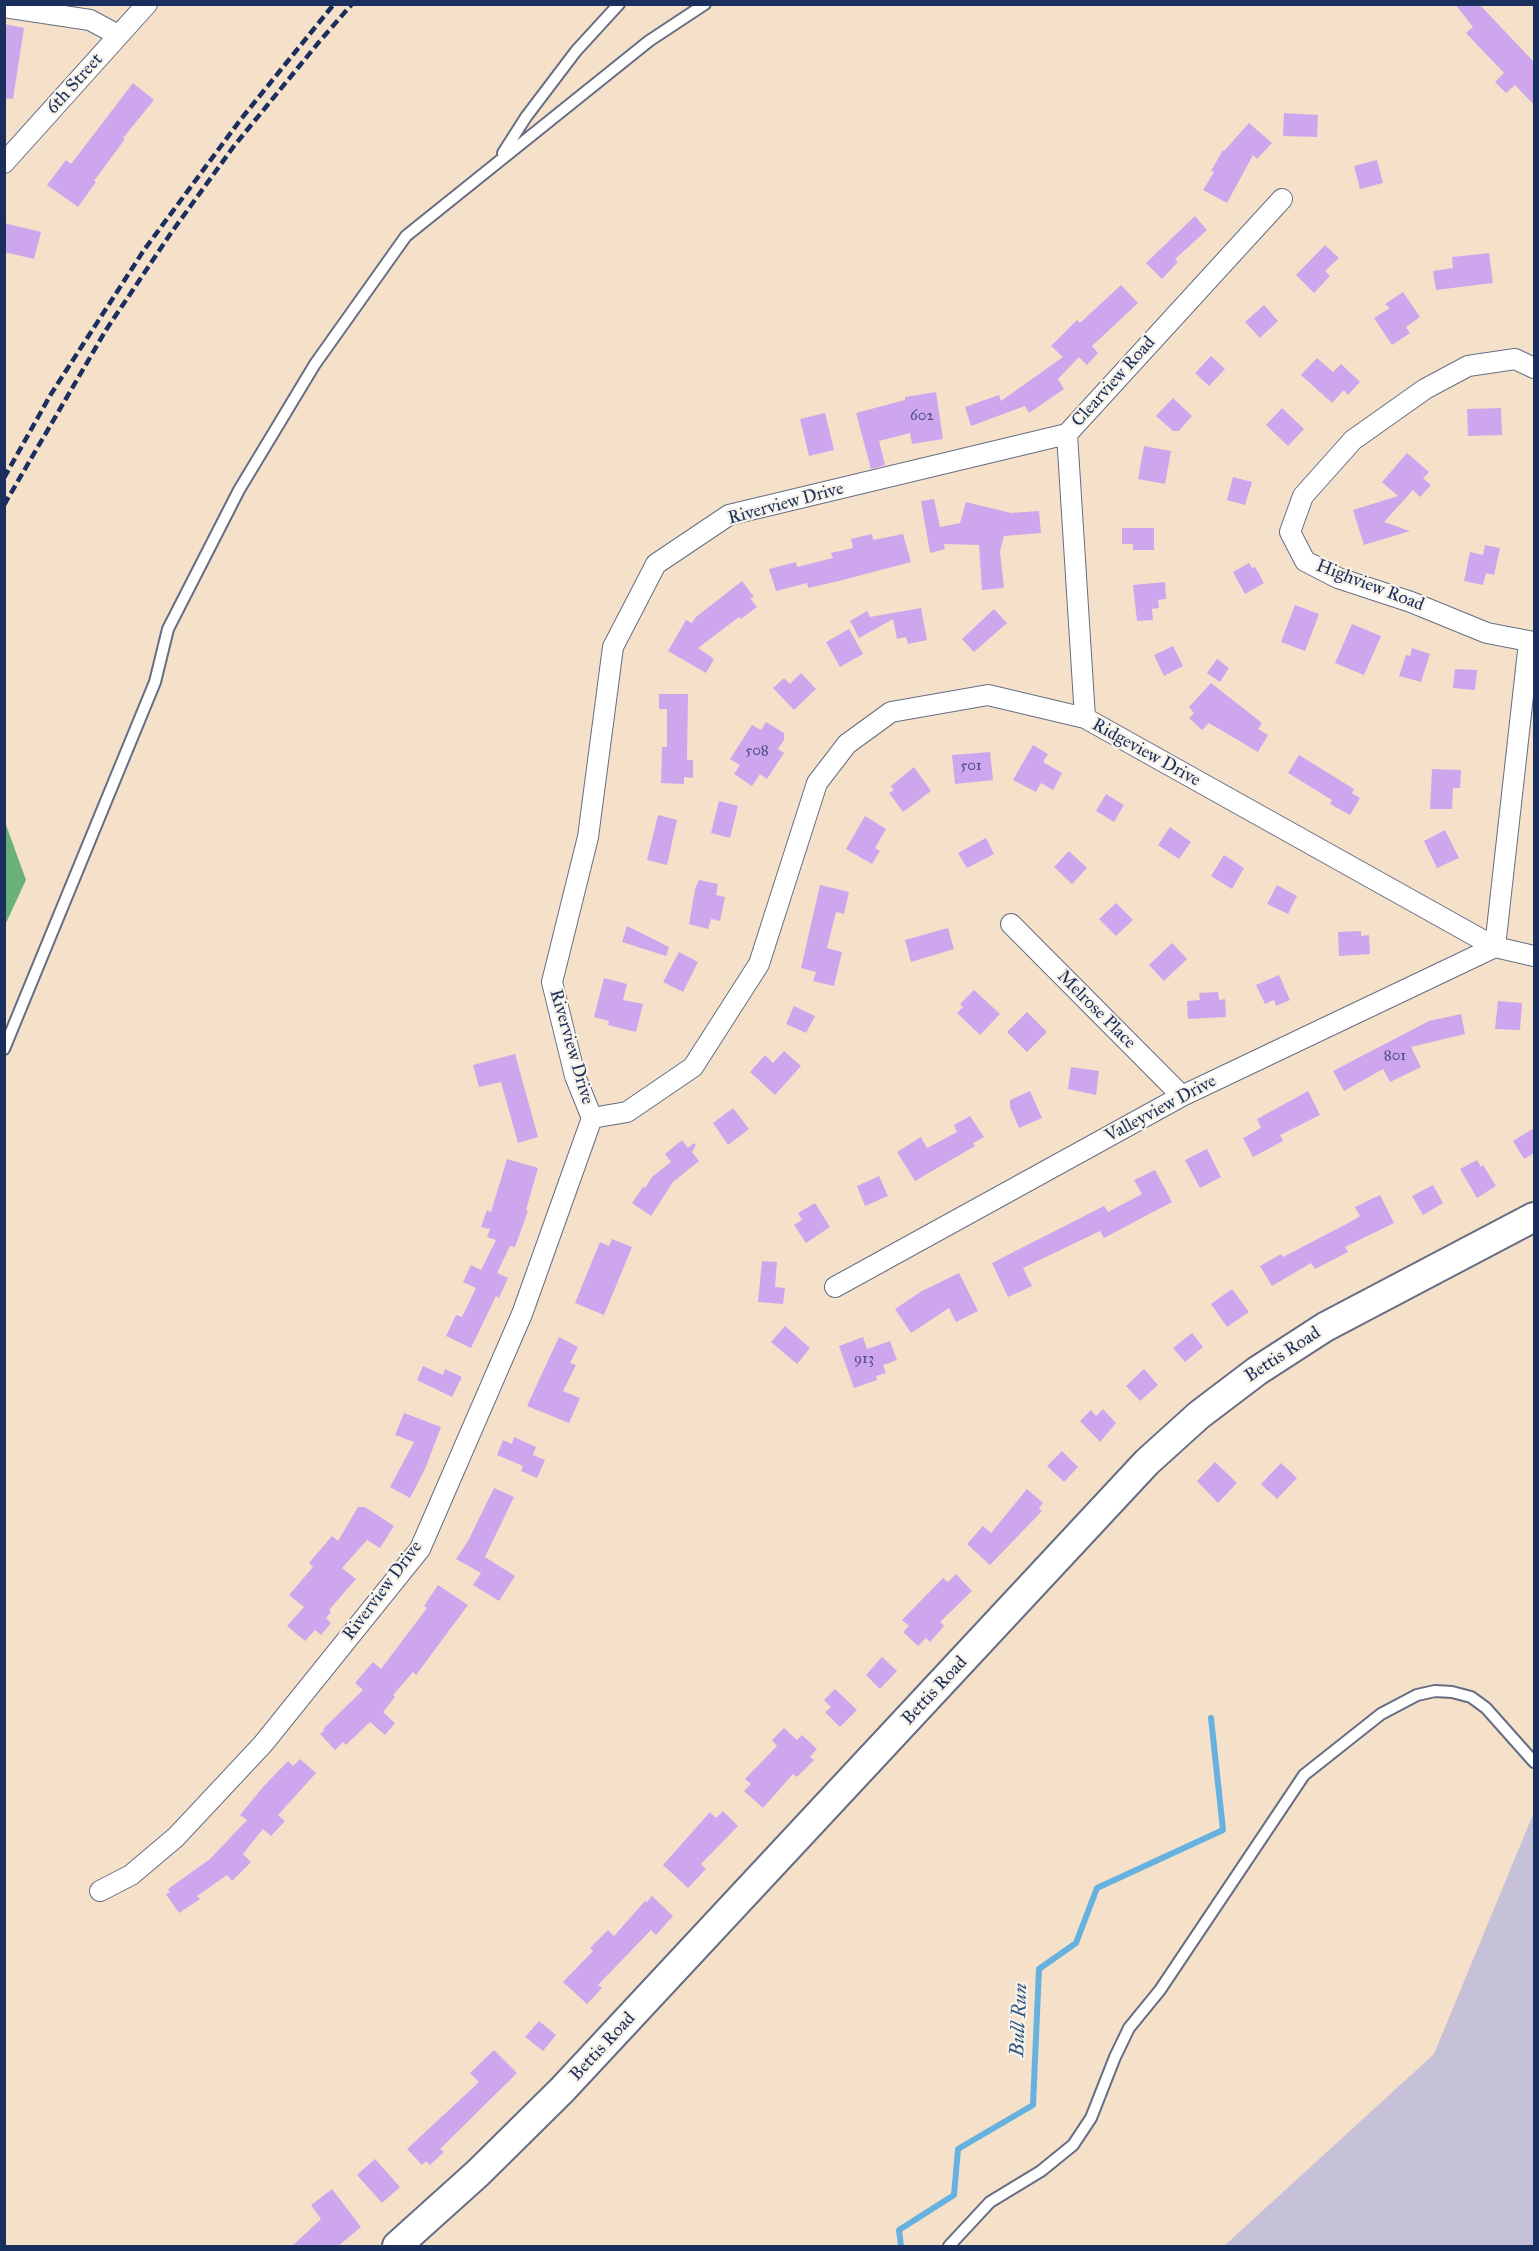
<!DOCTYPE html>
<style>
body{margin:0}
#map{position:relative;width:1539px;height:2251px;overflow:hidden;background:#f5e1c9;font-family:"IM FELL Great Primer",serif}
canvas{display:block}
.frame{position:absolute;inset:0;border:6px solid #1b2f5e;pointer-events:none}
</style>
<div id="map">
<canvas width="1539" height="2251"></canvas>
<div class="frame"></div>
</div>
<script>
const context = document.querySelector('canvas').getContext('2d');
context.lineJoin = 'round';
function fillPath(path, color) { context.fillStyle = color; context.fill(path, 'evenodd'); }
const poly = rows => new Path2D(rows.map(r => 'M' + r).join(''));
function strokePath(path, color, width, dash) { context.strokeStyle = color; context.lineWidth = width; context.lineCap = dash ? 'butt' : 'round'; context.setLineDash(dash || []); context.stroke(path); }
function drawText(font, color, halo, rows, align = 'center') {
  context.font = font + ' "IM FELL Great Primer",serif'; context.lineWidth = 4.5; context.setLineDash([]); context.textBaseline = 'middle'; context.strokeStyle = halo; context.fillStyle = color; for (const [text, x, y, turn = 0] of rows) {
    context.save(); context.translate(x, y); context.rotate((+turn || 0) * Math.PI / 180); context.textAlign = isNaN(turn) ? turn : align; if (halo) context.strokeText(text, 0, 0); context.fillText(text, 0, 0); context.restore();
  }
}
fillPath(poly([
 [1534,1812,1534,2246,1224,2246,1434,2054]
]), '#c7c0d9');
fillPath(poly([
 [5,822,26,880,5,925]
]), '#6ab178');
strokePath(poly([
 [901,2246,899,2230,954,2195,958,2149,1033,2105,1039,1969,1076,1943,1097,1888,1223,1830,1211,1718]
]), '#66b1de', 6);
fillPath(poly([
 [1455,4,1479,4,1534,62,1534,105,1515,85,1506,93,1495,82,1504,73,1466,33,1473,27],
 [4,24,24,28,13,99,4,98],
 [133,83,154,100,123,138,125,139,94,181,96,182,78,207,47,185,66,160,71,164],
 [1284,113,1318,115,1317,137,1283,136],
 [1249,123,1272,143,1257,159,1253,155,1227,203,1203,190,1214,172,1211,171,1223,150,1224,151],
 [1377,160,1383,183,1360,189,1354,166],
 [1195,216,1207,230,1175,259,1178,262,1162,279,1146,263],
 [4,223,41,232,34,259,4,252],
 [1325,245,1339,258,1325,271,1330,276,1314,293,1296,275],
 [1489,253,1493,283,1436,290,1433,271,1453,268,1452,257],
 [1121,285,1138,303,1092,346,1098,353,1087,365,1079,357,1058,379,1064,389,1029,413,1025,406,971,426,965,407,999,395,1001,401,1063,357,1051,346,1077,320,1080,323],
 [1403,292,1420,317,1406,327,1410,333,1392,345,1374,318,1390,308,1385,304],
 [1264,305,1278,321,1260,338,1245,322],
 [1211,356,1225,369,1209,386,1195,373],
 [1317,358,1333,372,1341,364,1360,382,1348,395,1344,390,1332,403,1301,375],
 [936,392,943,439,912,444,910,433,879,441,885,465,871,469,856,413,905,400,905,397],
 [1173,398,1192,416,1179,431,1173,431,1156,416],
 [1282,408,1304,429,1288,446,1266,425],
 [1501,408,1502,435,1468,436,1467,409],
 [825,413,834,450,809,456,800,419],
 [1144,446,1171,451,1165,484,1138,479],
 [1407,453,1429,472,1423,478,1431,485,1420,497,1413,490,1384,522,1410,531,1364,545,1353,510,1398,496,1382,482],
 [1233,477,1252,482,1245,505,1227,500],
 [934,499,940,527,960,523,966,502,1011,513,1039,511,1041,533,1004,536,1000,551,1004,588,982,590,979,545,944,544,945,549,930,553,921,501],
 [1122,528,1154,528,1154,550,1133,550,1133,544,1122,544],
 [872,534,873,540,903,534,911,562,839,581,808,588,807,583,776,591,769,569,796,562,797,567,833,558,831,553,853,548,851,539],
 [1485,545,1500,548,1494,575,1486,573,1483,585,1464,581,1470,552,1483,555],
 [1249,563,1252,568,1255,567,1264,583,1245,594,1233,572],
 [742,581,754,597,750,598,757,607,741,619,739,617,698,648,714,659,706,673,668,651,686,620,692,623,696,617],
 [1165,582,1166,599,1158,600,1159,608,1152,609,1153,620,1137,621,1133,585],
 [1295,605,1319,614,1305,651,1281,642],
 [921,608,927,640,908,644,906,637,897,639,893,619,859,638,850,621,867,611,870,617],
 [994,609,1007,623,974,652,962,639],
 [1352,624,1381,636,1364,675,1335,663],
 [849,629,863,654,840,667,826,642],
 [1173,646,1183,666,1164,676,1154,655],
 [1412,648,1430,654,1421,682,1399,676,1406,655,1410,656],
 [1217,659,1229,668,1220,682,1207,673],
 [1455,669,1477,670,1475,690,1453,688],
 [801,673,816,689,794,710,773,688,784,678,790,684],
 [1211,683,1262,723,1258,729,1268,735,1258,752,1209,723,1202,730,1189,718,1194,713,1189,707],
 [659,694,688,694,687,760,693,760,693,778,684,777,684,784,661,783,662,747,667,747,667,709,659,709],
 [766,722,784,733,784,740,778,749,784,753,767,779,760,774,752,786,734,774,740,765,730,759,752,725,761,730],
 [1033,745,1048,754,1043,762,1062,773,1053,790,1041,783,1036,792,1013,780],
 [990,752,993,780,955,784,952,755],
 [1299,755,1354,789,1352,793,1360,798,1350,815,1330,804,1332,800,1288,773],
 [914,767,931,791,903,812,889,793,894,790,891,786],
 [1432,769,1461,770,1460,788,1453,788,1452,809,1430,809],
 [1106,794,1124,805,1114,822,1096,811],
 [719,801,738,806,730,838,711,833],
 [658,815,677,820,667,865,647,860],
 [865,816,886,829,875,848,880,851,872,864,846,849],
 [1170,827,1191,842,1179,859,1158,845],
 [1445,830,1459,858,1437,868,1424,841],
 [986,838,994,854,967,868,958,853],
 [1069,851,1087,868,1072,884,1054,867],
 [1224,855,1244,868,1232,889,1211,876],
 [699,880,718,884,716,895,725,897,720,921,711,919,708,929,689,924,695,889],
 [820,885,849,892,844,914,836,912,827,948,842,952,834,986,813,981,816,972,801,968],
 [1277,885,1297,896,1288,914,1267,904],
 [1116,903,1133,920,1116,936,1099,919],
 [627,926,669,947,666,956,622,942],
 [948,928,954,949,911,962,905,940],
 [1361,931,1361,936,1369,935,1370,954,1339,956,1338,932],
 [1172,943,1187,959,1164,981,1149,965],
 [679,952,698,962,683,992,663,982],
 [1279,975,1290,1000,1276,1006,1274,1000,1265,1004,1256,985],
 [604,978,627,984,623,1000,643,1004,636,1032,608,1025,609,1021,594,1017],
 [974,990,1000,1014,980,1035,957,1013,963,1007,960,1004],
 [1218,992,1219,1000,1225,999,1226,1017,1188,1019,1187,1001,1200,1000,1199,993],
 [1498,1001,1522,1003,1520,1030,1495,1029],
 [794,1006,815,1016,806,1033,786,1024],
 [1027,1012,1047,1032,1027,1052,1007,1032],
 [1461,1014,1465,1034,1411,1047,1421,1067,1390,1082,1383,1069,1344,1091,1333,1071,1429,1021],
 [784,1051,801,1066,775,1095,750,1072,765,1055,773,1063],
 [515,1054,538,1137,518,1143,501,1082,479,1087,473,1065],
 [1071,1067,1099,1071,1096,1095,1068,1089],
 [1030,1091,1042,1118,1019,1128,1010,1107,1010,1100],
 [1308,1091,1320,1115,1280,1135,1283,1141,1253,1157,1243,1138,1261,1128,1257,1119],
 [733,1108,749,1129,728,1145,713,1123],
 [970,1116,984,1137,973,1143,975,1146,915,1181,897,1152,921,1137,927,1148,957,1132,954,1125],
 [1534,1128,1534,1153,1524,1159,1513,1141],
 [682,1140,688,1148,694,1143,696,1145,692,1152,699,1161,673,1182,651,1216,632,1203,643,1187,645,1188,652,1177,671,1162,665,1154],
 [1207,1149,1221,1177,1200,1188,1185,1160],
 [507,1159,538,1168,526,1210,528,1211,515,1247,510,1246,497,1273,508,1278,499,1298,496,1296,471,1348,446,1336,456,1315,462,1317,476,1288,463,1282,471,1265,481,1270,496,1240,487,1237,490,1229,481,1227,487,1210,491,1212],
 [1477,1160,1481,1167,1483,1165,1496,1186,1477,1198,1460,1169],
 [1155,1170,1172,1202,1104,1238,1100,1231,1023,1268,1032,1286,1008,1297,992,1263,1104,1206,1108,1212,1142,1194,1134,1180],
 [879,1176,888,1196,865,1206,857,1186],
 [1433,1185,1443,1203,1423,1215,1412,1196],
 [1380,1195,1394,1223,1345,1247,1348,1252,1315,1269,1311,1263,1272,1286,1260,1266,1281,1254,1283,1257,1352,1221,1360,1216,1355,1207],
 [815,1203,830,1227,806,1243,794,1225,802,1220,798,1213],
 [612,1239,632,1247,604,1315,575,1303,600,1242,609,1246],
 [762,1261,777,1262,775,1287,785,1288,783,1304,758,1302],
 [959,1273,978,1311,956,1322,949,1308,911,1333,895,1309,922,1291],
 [1232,1289,1249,1312,1227,1327,1211,1304],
 [785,1326,810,1348,797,1364,771,1342],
 [1192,1333,1203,1347,1185,1362,1173,1348],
 [559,1337,578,1347,570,1363,576,1365,563,1391,580,1398,569,1423,527,1406],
 [863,1337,867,1349,890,1341,897,1360,883,1365,886,1373,876,1376,877,1380,854,1388,839,1346],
 [423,1366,443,1375,445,1369,462,1377,452,1397,417,1380],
 [1144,1369,1158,1385,1140,1401,1126,1386],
 [1103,1409,1116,1423,1100,1442,1080,1421,1091,1410,1096,1416],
 [404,1413,441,1427,425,1469,410,1498,390,1487,414,1442,395,1435],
 [514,1437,536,1447,533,1455,545,1460,537,1478,521,1471,523,1466,497,1455,503,1440,512,1444],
 [1062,1451,1078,1467,1064,1482,1047,1466],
 [1215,1462,1237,1483,1218,1503,1197,1481],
 [1281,1463,1297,1478,1277,1499,1261,1484],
 [494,1488,514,1497,485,1557,515,1576,499,1601,473,1585,481,1573,456,1559,468,1541],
 [1027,1489,1043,1503,1039,1508,1042,1511,990,1565,967,1544,983,1526,991,1533],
 [358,1507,365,1507,394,1526,380,1548,367,1540,342,1568,356,1579,329,1610,331,1612,326,1618,331,1623,321,1635,315,1630,305,1641,287,1626,304,1607,289,1595,313,1567,309,1563,332,1536,338,1541],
 [956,1574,972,1591,940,1622,944,1626,930,1642,926,1638,918,1646,903,1632,909,1626,902,1620,943,1578,948,1582],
 [438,1585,468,1605,416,1675,413,1672,393,1695,395,1697,383,1712,395,1723,385,1735,370,1722,346,1745,343,1742,335,1750,320,1734,325,1730,323,1729,363,1690,355,1683,373,1662,381,1669,427,1608,424,1606],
 [882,1657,897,1671,880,1689,866,1675],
 [835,1689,857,1710,840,1727,825,1712,831,1707,824,1700],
 [784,1728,797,1740,802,1735,817,1749,810,1757,814,1760,797,1777,793,1774,763,1808,744,1791,751,1784,745,1779,777,1746,772,1740],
 [300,1759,316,1773,278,1815,285,1821,271,1836,263,1829,243,1854,251,1862,232,1881,227,1875,197,1896,200,1899,179,1913,166,1894,170,1892,168,1889,210,1859,247,1820,240,1815,263,1787,288,1761,293,1766],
 [723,1811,738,1826,701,1864,706,1869,688,1888,663,1865,710,1812,716,1818],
 [652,1896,673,1916,656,1935,651,1930,598,1985,602,1988,587,2004,563,1982,593,1951,590,1948,608,1930,614,1936,645,1901,647,1902],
 [539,2021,556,2035,543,2051,525,2037],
 [494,2050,517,2073,440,2149,444,2152,430,2165,426,2161,422,2165,407,2149,479,2082,470,2073],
 [375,2159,400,2187,382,2203,357,2175],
 [332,2189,361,2227,337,2247,291,2247,321,2219,311,2205]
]), '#cea6ee');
const lane = poly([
 [503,153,526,117,576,51,619,4],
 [4,1049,155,682,168,629,239,490,315,364,406,236,649,41,705,4],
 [949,2246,990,2202,1041,2171,1073,2145,1091,2118,1115,2057,1129,2028,1160,1990,1304,1775,1381,1714,1417,1695,1435,1691,1452,1692,1471,1697,1486,1708,1534,1762]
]);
const street = poly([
 [4,7,90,20,118,35],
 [4,163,147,4],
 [1534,368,1515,359,1468,366,1425,389,1353,440,1303,496,1290,532,1305,561,1338,578,1411,602,1487,633,1534,642],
 [1085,718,1067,434,1282,199],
 [1011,924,1182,1096],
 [592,1118,627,1112,693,1067,759,964,817,783,847,744,891,712,988,695,1085,718,1495,947,1534,956],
 [835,1287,1182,1096,1495,947,1529,642],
 [100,1891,131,1875,176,1837,263,1744,420,1549,522,1314,592,1118,575,1076,552,982,588,837,613,647,656,564,729,515,1067,434]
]);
const secondary = poly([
 [397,2246,478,2173,562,2090,1147,1462,1199,1415,1257,1371,1325,1327,1534,1217]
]);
strokePath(lane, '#676d83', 14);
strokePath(street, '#676d83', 22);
strokePath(secondary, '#676d83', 32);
strokePath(lane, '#fff', 10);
strokePath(street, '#fff', 20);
strokePath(secondary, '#fff', 28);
strokePath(poly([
 [4,478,51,394,144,250,241,119,334,4],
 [4,505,106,330,171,233,234,146,319,42,352,4]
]), '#1b2f5e', 4.5, [9, 4.5]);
drawText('15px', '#484d82', null, [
 ["602",922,416],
 ["508",757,751],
 ["501",971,766],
 ["801",1395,1056],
 ["913",864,1359]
]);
drawText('18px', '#1b2f5e', '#f7f3e8', [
 ["6th Street",75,84,-48],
 ["Clearview Road",1114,382,-48],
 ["Riverview Drive",786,504,-15],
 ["Highview Road",1370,586,21],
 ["Ridgeview Drive",1146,753,29],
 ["Melrose Place",1096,1010,45],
 ["Riverview Drive",571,1047,74],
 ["Valleyview Drive",1161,1109,-28],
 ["Bettis Road",1283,1355,-33],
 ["Riverview Drive",383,1591,-53],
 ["Bettis Road",935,1691,-47],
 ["Bettis Road",603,2047,-47]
]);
drawText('italic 20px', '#325684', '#f7f3e8', [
 ["Bull Run",1020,2020,-87]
]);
</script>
